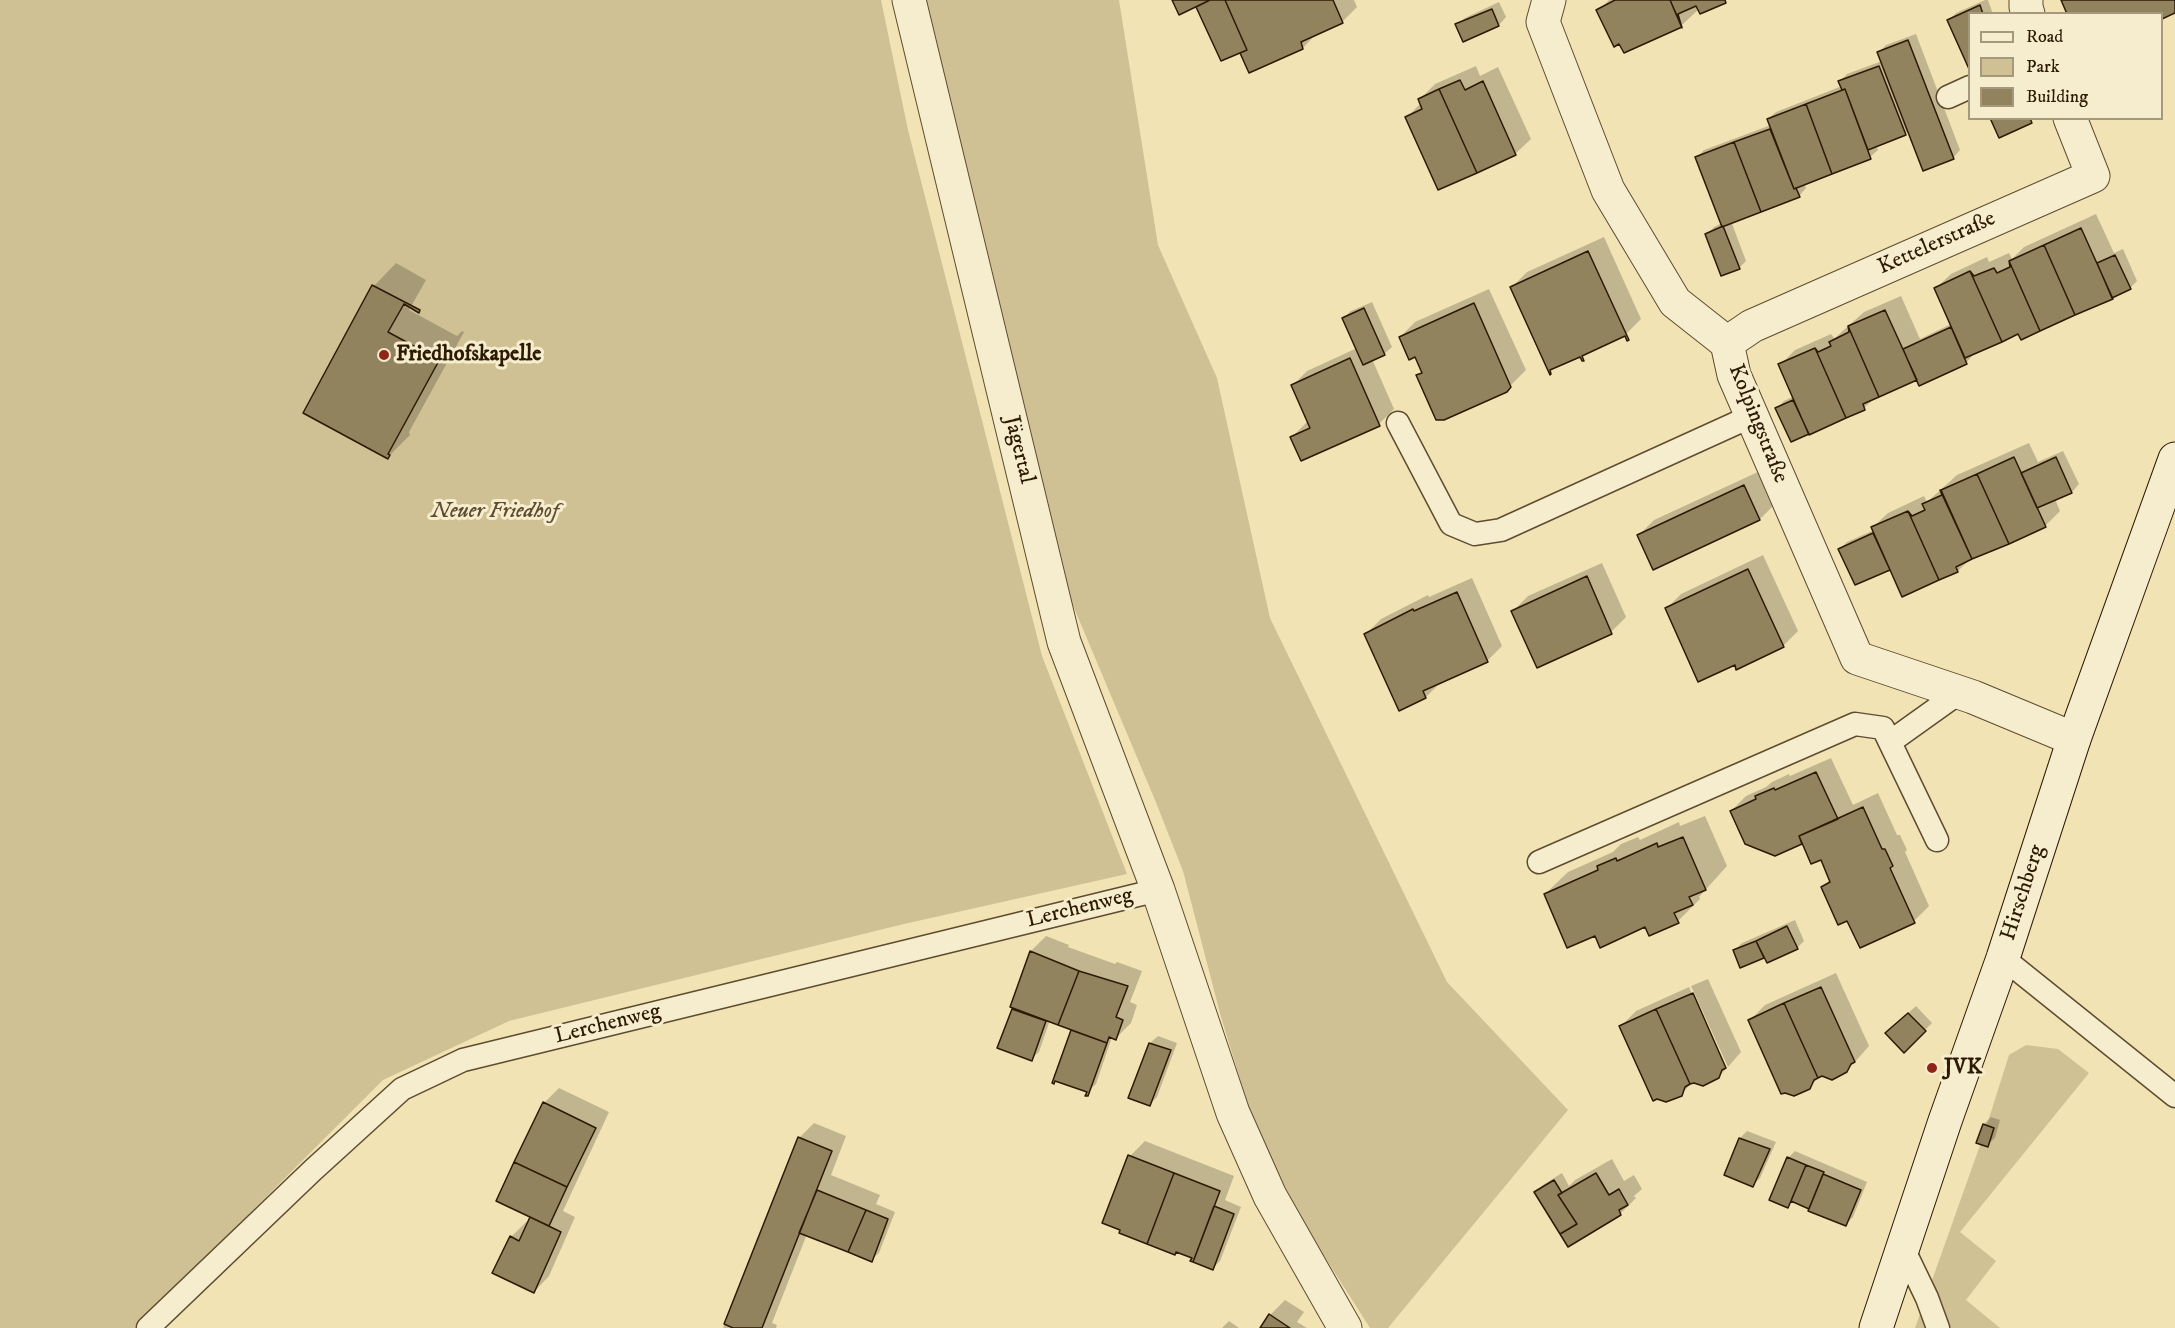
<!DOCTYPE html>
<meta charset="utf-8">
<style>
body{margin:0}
#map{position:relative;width:2175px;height:1328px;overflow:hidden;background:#f1e3b3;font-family:"IM FELL DW Pica",serif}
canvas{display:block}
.legend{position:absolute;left:1968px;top:12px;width:195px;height:108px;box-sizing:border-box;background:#f6edce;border:2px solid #a5997d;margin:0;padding:8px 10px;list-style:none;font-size:18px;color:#2c1a04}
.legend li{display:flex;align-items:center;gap:12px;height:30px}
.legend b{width:30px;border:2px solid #a5997d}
</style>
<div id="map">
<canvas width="2175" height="1328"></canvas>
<ul class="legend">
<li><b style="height:8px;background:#f6edce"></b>Road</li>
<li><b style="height:16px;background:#d0c195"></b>Park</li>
<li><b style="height:16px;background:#92835f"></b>Building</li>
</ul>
</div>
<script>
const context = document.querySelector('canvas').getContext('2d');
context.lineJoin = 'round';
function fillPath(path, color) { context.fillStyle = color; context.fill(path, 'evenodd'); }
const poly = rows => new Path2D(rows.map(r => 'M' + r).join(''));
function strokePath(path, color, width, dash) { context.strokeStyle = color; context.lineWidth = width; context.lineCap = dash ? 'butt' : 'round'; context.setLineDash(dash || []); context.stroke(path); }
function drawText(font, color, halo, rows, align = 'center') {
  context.font = font + ' "IM FELL DW Pica",serif'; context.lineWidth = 6; context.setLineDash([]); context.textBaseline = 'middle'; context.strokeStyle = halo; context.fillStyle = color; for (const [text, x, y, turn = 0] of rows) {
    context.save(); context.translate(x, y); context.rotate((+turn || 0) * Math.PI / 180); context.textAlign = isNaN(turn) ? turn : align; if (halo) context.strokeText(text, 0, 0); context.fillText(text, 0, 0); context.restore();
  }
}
fillPath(poly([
 [0,0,881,0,908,130,1042,656,1127,874,904,924,509,1021,383,1080,135,1328,0,1328],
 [926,0,1119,0,1158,245,1217,378,1270,618,1447,982,1568,1110,1388,1328,1370,1328,1305,1226,1255,1128,1221,1017,1183,871,1155,800,1069,596],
 [2026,1045,2058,1049,2089,1073,1960,1232,1996,1261,1966,1300,2000,1328,1915,1328,1984,1134,2009,1055]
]), '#d0c195');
fillPath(poly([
 [1174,0,1354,0,1357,7,1342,22,1317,33,1303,48,1250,71,1241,51,1222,59,1197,5],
 [1609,0,1727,0,1699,9,1682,25,1624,51,1598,11],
 [1985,0,1988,0,1993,14,1970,14,1970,67,1949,20,1956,13],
 [1499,2,1506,17,1499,25,1464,40,1457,25,1465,18],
 [1916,34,1960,150,1953,158,1909,130,1905,134,1876,145,1878,150,1870,157,1804,183,1806,188,1799,196,1731,221,1746,261,1739,268,1707,234,1714,227,1722,223,1697,157,1704,150,1771,125,1768,119,1776,112,1842,86,1840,81,1847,74,1882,61,1879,52,1886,45],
 [1476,66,1480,76,1498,67,1531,139,1515,154,1439,188,1407,117,1421,103,1420,99,1435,84],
 [2096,214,2114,253,2123,249,2137,281,2130,288,1972,353,1973,355,1966,363,1917,378,1876,397,1864,408,1810,433,1777,408,1784,401,1794,396,1780,365,1795,350,1831,334,1834,338,1836,337,1864,312,1901,296,1920,339,1951,324,1935,289,1951,274,1987,257,1989,262,2009,253,2012,259,2024,247],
 [1604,237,1641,319,1626,334,1512,287,1527,272],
 [396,263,426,280,409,310,457,336,462,331,464,332,409,432,410,435,388,457,305,412,374,286],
 [1489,289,1526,370,1506,390,1418,375,1423,370,1416,355,1400,337,1415,322],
 [1372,302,1392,347,1384,354,1372,359,1394,409,1379,424,1292,437,1308,421,1292,386,1307,371,1357,348,1343,318,1351,311],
 [2029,443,2038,462,2063,451,2079,484,2072,492,2055,499,2060,511,2045,526,1969,560,1958,571,1889,568,1840,549,1847,542,1874,530,1872,528,1888,513,1924,496,1927,502,1957,475],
 [1760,471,1775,504,1760,519,1654,568,1639,535,1654,520],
 [1763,555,1798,631,1783,646,1666,609,1681,594],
 [1602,563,1626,617,1611,632,1513,611,1528,596],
 [1472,578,1502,646,1487,661,1442,681,1426,697,1366,634,1381,619,1428,595,1429,597],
 [1831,758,1853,805,1878,793,1897,835,1900,835,1907,850,1905,852,1929,906,1914,921,1848,919,1823,887,1831,879,1821,858,1802,842,1775,854,1731,811,1746,796,1766,787,1772,782,1789,774,1790,776],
 [1705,816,1727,866,1699,897,1700,899,1678,921,1595,934,1545,894,1568,872,1613,852,1621,844,1638,837,1640,840,1679,822,1680,826],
 [1795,920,1804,941,1797,948,1765,956,1741,966,1734,951,1742,943],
 [1046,936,1069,945,1068,947,1115,964,1117,962,1142,971,1130,1002,1137,1005,1131,1023,1116,1038,1112,1037,1096,1084,1088,1091,1055,1079,1074,1029,1050,1020,1039,1052,1031,1059,1013,1009,1015,1008,1011,1006,1031,951],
 [1836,973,1869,1046,1847,1071,1822,1074,1809,1088,1750,1020,1765,1005],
 [1708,979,1741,1052,1728,1067,1691,986],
 [1689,987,1725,1068,1727,1068,1718,1077,1694,1081,1681,1094,1621,1026,1636,1011],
 [1916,1006,1932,1023,1904,1051,1894,1026],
 [1158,1036,1177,1043,1157,1097,1150,1104,1130,1097,1150,1043],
 [559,1088,609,1112,563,1211,575,1217,549,1276,534,1292,511,1237,526,1222,529,1223,531,1217,544,1103],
 [1991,1117,2000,1120,1995,1138,1987,1145,1984,1124],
 [814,1123,846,1136,831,1175,880,1195,876,1204,895,1212,879,1253,871,1260,807,1234,772,1323,777,1325,776,1328,723,1328,799,1138],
 [1747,1131,1776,1142,1760,1178,1753,1185,1740,1138],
 [1145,1141,1234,1176,1225,1200,1241,1207,1220,1261,1213,1268,1196,1258,1122,1229,1130,1156],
 [1795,1151,1867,1182,1853,1217,1845,1225,1794,1200,1788,1206,1788,1158],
 [1612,1159,1624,1181,1634,1175,1642,1189,1634,1196,1636,1198,1621,1213,1569,1245,1536,1192,1543,1185,1562,1173,1569,1186,1575,1180],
 [1285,1300,1304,1312,1297,1322,1307,1328,1262,1328,1270,1315],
 [1229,1321,1239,1328,1222,1328]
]), '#0003');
const building = poly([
 [1172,0,1210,0,1179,15,1172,0],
 [1210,0,1225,0,1247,50,1221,61,1196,7,1210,0],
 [1225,0,1333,0,1343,23,1301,42,1303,49,1249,73,1240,53,1247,50,1225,0],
 [1615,0,1670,0,1682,27,1624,53,1619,44,1614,47,1596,10,1615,0],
 [1670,0,1725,0,1726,3,1700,14,1696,6,1678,14,1682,28,1670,0],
 [2061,0,2175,0,2175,13,2162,19,2162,14,2067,14,2061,0],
 [1980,5,1983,14,1970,14,1969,69,1947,20,1980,5],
 [1492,9,1499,26,1463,42,1455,24,1492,9],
 [1908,40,1954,159,1923,171,1877,52,1908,40],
 [1879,66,1906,135,1868,150,1845,89,1842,90,1838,81,1879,66],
 [1460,80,1465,90,1483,81,1516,155,1477,173,1439,89,1460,80],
 [1439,89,1477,173,1438,190,1405,117,1422,109,1418,99,1439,89],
 [1845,89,1871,159,1832,174,1806,104,1845,89],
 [1806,104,1832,174,1794,189,1767,119,1806,104],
 [1990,118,2030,118,2032,123,1999,138,1990,118],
 [1770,129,1794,189,1796,188,1800,197,1761,212,1734,142,1770,129],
 [1734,142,1761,212,1722,227,1695,157,1734,142],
 [1723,226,1740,269,1721,276,1705,234,1723,226],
 [2081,228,2113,299,2075,315,2044,245,2081,228],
 [2044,245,2075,315,2040,331,2009,261,2044,245],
 [1588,251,1629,340,1627,341,1625,336,1582,356,1584,361,1582,361,1580,357,1550,370,1551,374,1550,375,1510,287,1588,251],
 [2115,255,2131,289,2112,298,2097,263,2115,255],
 [2009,261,2040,331,2021,340,2018,334,2002,342,1970,271,1974,276,1994,268,1997,273,2010,267,2009,261],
 [1970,271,2002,342,1965,358,1934,288,1970,271],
 [372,285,420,310,419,313,404,304,388,332,436,358,439,352,448,357,447,360,441,357,388,454,390,455,388,459,303,413,372,285],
 [1474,303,1511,387,1507,392,1444,420,1436,420,1416,375,1422,373,1415,357,1409,360,1399,337,1474,303],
 [1364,308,1385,355,1363,365,1342,318,1364,308],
 [1885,310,1917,380,1879,397,1848,326,1885,310],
 [1848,326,1879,397,1863,404,1865,410,1846,418,1815,348,1818,352,1831,346,1829,342,1849,332,1848,326],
 [1951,327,1967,364,1919,386,1903,349,1951,327],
 [1815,348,1846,418,1809,435,1778,364,1815,348],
 [1350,358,1380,426,1301,461,1290,437,1310,428,1291,385,1350,358],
 [1793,400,1809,434,1791,442,1775,408,1793,400],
 [2014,457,2046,527,2009,544,1977,474,2014,457],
 [2056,457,2072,493,2037,508,2021,473,2056,457],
 [1977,474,2009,544,1972,559,1941,490,1977,474],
 [1744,485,1760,520,1653,570,1637,535,1744,485],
 [1940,490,1972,559,1956,567,1958,572,1939,580,1908,511,1912,516,1925,510,1922,504,1942,495,1940,490],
 [1908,511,1939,580,1902,597,1871,527,1908,511],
 [1873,533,1890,570,1855,585,1838,549,1873,533],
 [1748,569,1784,647,1736,670,1735,665,1698,682,1665,608,1748,569],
 [1587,576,1612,634,1537,668,1511,611,1587,576],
 [1457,592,1488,662,1423,691,1426,698,1399,711,1364,634,1413,609,1414,611,1457,592],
 [1816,772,1838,819,1799,836,1802,844,1775,856,1745,844,1730,811,1756,799,1755,796,1774,788,1775,790,1816,772],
 [1863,807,1882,849,1885,849,1893,866,1890,868,1915,923,1860,948,1847,921,1838,925,1821,887,1830,882,1821,860,1811,864,1799,836,1863,807],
 [1683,837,1706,890,1689,897,1693,905,1674,913,1679,923,1649,936,1645,927,1600,948,1595,936,1567,948,1544,894,1598,870,1597,866,1616,858,1617,861,1657,843,1658,847,1683,837],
 [1787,926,1798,949,1767,963,1756,941,1787,926],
 [1756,941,1764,958,1740,968,1733,950,1756,941],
 [1030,951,1079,971,1058,1025,1010,1007,1030,951],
 [1079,971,1128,986,1116,1017,1123,1020,1116,1040,1109,1037,1107,1043,1058,1025,1079,971],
 [1821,987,1855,1062,1851,1064,1847,1072,1832,1080,1822,1076,1818,1078,1784,1003,1821,987],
 [1693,993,1726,1068,1722,1070,1719,1078,1703,1086,1694,1083,1690,1084,1656,1009,1693,993],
 [1784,1003,1818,1078,1814,1080,1810,1089,1794,1096,1785,1093,1781,1094,1748,1020,1784,1003],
 [1012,1009,1046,1021,1032,1061,997,1048,1012,1009],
 [1656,1009,1690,1084,1685,1087,1682,1096,1666,1102,1657,1099,1653,1101,1619,1026,1656,1009],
 [1908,1013,1926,1031,1904,1053,1885,1033,1908,1013],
 [1071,1030,1107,1043,1088,1096,1085,1096,1087,1092,1055,1081,1054,1084,1052,1083,1071,1030],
 [1149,1043,1171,1050,1150,1106,1128,1098,1149,1043],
 [543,1102,596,1128,567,1187,514,1162,543,1102],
 [1983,1124,1994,1128,1988,1147,1976,1143,1983,1124],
 [798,1137,832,1151,762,1328,733,1328,724,1324,798,1137],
 [1739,1138,1770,1149,1753,1187,1724,1175,1739,1138],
 [1128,1155,1174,1173,1147,1244,1119,1233,1120,1230,1102,1223,1128,1155],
 [1787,1157,1806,1165,1788,1208,1769,1200,1787,1157],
 [514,1162,567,1187,549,1226,496,1201,514,1162],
 [1806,1165,1824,1172,1809,1209,1791,1201,1806,1165],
 [1174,1173,1220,1191,1193,1262,1190,1261,1192,1258,1176,1252,1175,1255,1147,1244,1174,1173],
 [1596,1173,1609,1195,1619,1189,1628,1205,1619,1210,1621,1215,1568,1247,1560,1234,1577,1224,1558,1195,1596,1173],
 [1823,1174,1861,1190,1846,1226,1808,1211,1823,1174],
 [1554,1180,1562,1193,1558,1195,1577,1224,1560,1234,1534,1192,1554,1180],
 [817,1190,866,1210,848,1252,799,1233,817,1190],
 [1214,1206,1234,1214,1213,1270,1193,1262,1214,1206],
 [866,1210,888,1219,872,1262,848,1252,866,1210],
 [530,1217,561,1232,534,1293,492,1273,510,1236,519,1241,530,1217],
 [1269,1314,1290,1328,1260,1328,1269,1314]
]);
fillPath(building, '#92835f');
strokePath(building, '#2c1a04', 1.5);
const lane = poly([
 [1948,97,1970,87],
 [1398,423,1451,524,1475,534,1501,530,1752,416],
 [1890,742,1960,692],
 [1539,862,1855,724,1883,728,1937,840],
 [2003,958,2175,1096],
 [1902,1246,1927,1298,1938,1328],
 [148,1328,313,1170,402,1089,463,1060,1158,890]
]);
const street = poly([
 [909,0,1064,642,1158,890,1233,1113,1270,1196,1345,1328],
 [1549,0,1543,22,1608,190,1675,302,1727,343,1734,375,1857,658,1973,697,2074,739],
 [2026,0,2026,7,2028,14],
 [1727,343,1752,326,2093,176,2070,118]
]);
const secondary = poly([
 [1876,1328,1945,1121,2003,958,2074,739,2175,459]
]);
strokePath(lane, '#5d4c30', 25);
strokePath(street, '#5d4c30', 35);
strokePath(secondary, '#2c1a04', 35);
strokePath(lane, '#f6edce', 22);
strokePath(street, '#f6edce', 33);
strokePath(secondary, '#f6edce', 33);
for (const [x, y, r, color] of [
 [384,355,6,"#8f2418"],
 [1932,1068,6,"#8f2418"]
]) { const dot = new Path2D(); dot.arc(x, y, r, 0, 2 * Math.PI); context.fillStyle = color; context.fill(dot); strokePath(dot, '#f6edce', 2); }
drawText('22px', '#2c1a04', '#f6edce', [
 ["Kettelerstraße",1937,244,-24],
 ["Kolpingstraße",1757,424,68],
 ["Jägertal",1018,450,76],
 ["Hirschberg",2024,893,-72],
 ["Lerchenweg",1080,909,-14],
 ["Lerchenweg",608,1025,-14]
]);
drawText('bold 22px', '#2c1a04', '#f6edce', [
 ["Friedhofskapelle",396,355],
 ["JVK",1944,1068]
], 'left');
drawText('italic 22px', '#5d4c30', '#f6edce', [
 ["Neuer Friedhof",495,512]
]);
</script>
